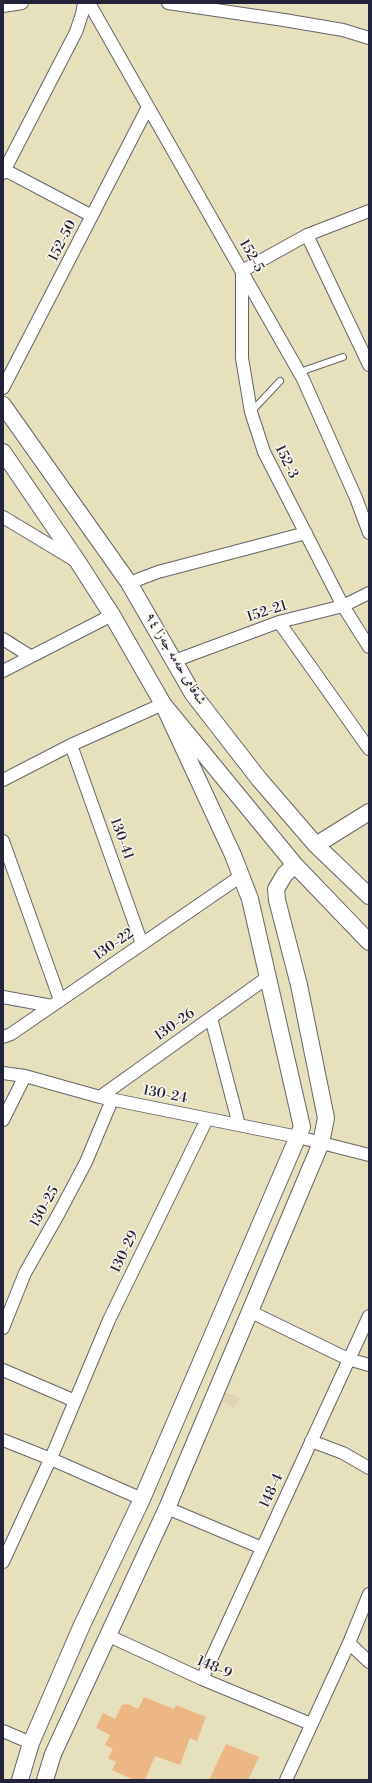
<!DOCTYPE html>
<meta charset="utf-8">
<style>
body{margin:0}
#map{position:relative;width:372px;height:1783px;overflow:hidden;background:#e7e0bc;font-family:"Libre Bodoni",serif}
canvas{display:block}
.frame{position:absolute;inset:0;border:4px solid #22223b;pointer-events:none}
</style>
<div id="map">
<canvas width="372" height="1783"></canvas>
<div class="frame"></div>
</div>
<script>
const context = document.querySelector('canvas').getContext('2d');
context.lineJoin = 'round';
function fillPath(path, color) { context.fillStyle = color; context.fill(path, 'evenodd'); }
const poly = rows => new Path2D(rows.map(r => 'M' + r).join(''));
function strokePath(path, color, width, dash) { context.strokeStyle = color; context.lineWidth = width; context.lineCap = dash ? 'butt' : 'round'; context.setLineDash(dash || []); context.stroke(path); }
function drawText(font, color, halo, rows, align = 'center') {
  context.font = font + ' "Libre Bodoni",Amiri,serif'; context.lineWidth = 3; context.setLineDash([]); context.textBaseline = 'middle'; context.strokeStyle = halo; context.fillStyle = color; for (const [text, x, y, turn = 0] of rows) {
    context.save(); context.translate(x, y); context.rotate((+turn || 0) * Math.PI / 180); context.textAlign = isNaN(turn) ? turn : align; if (halo) context.strokeText(text, 0, 0); context.fillText(text, 0, 0); context.restore();
  }
}
fillPath(poly([
 [224,1392,240,1398,234,1408,218,1399]
]), '#ded3b5');
fillPath(poly([
 [144,1697,174,1709,176,1705,206,1717,197,1741,190,1738,180,1765,155,1756,145,1780,134,1780,112,1770,116,1762,108,1758,113,1749,105,1745,110,1735,96,1728,103,1713,115,1719,122,1705,128,1704,138,1709],
 [226,1744,259,1757,248,1780,209,1780]
]), '#ecb785');
const lane = poly([
 [300,372,343,357],
 [251,412,280,381]
]);
const street = poly([
 [89,3,303,379,356,498,369,533],
 [168,3,284,20,343,30,369,38],
 [3,6,22,3],
 [3,169,92,216],
 [3,173,76,32,82,14,84,3],
 [369,211,307,235,242,271,242,358,251,412,264,452,343,606,369,647],
 [307,235,369,365],
 [3,388,148,107],
 [3,517,76,561],
 [129,583,158,572,306,533],
 [279,622,369,749],
 [3,639,30,656],
 [174,661,279,622,343,606,369,593],
 [3,671,112,615],
 [71,745,142,944],
 [3,780,71,745,163,704],
 [3,841,60,1000],
 [3,997,52,1006],
 [211,1018,239,1125],
 [3,1037,11,1034,241,876],
 [3,1073,25,1076,100,1097,298,1137,369,1155],
 [100,1097,268,977],
 [3,1120,25,1076],
 [249,1311,348,1359,369,1365],
 [3,1328,25,1273,59,1213,86,1162,112,1100],
 [3,1370,75,1401],
 [3,1440,51,1459,142,1499],
 [311,1441,343,1453,369,1468],
 [167,1508,262,1548],
 [3,1562,54,1451,109,1320,207,1119],
 [107,1635,202,1679,311,1724],
 [349,1643,369,1662],
 [202,1679,369,1316],
 [3,1731,31,1743],
 [286,1780,349,1643,369,1594]
]);
const secondary = poly([
 [3,405,129,583,193,694,259,779,316,845,369,896],
 [3,452,78,562,112,615,163,704,295,865,369,942],
 [316,845,369,812],
 [20,1780,31,1743,82,1625,142,1499,302,1127,250,899,233,855,163,704],
 [45,1780,53,1754,167,1508,321,1143,326,1118,299,985,277,900,276,889,285,874,295,865]
]);
strokePath(lane, '#676468', 8);
strokePath(street, '#676468', 14);
strokePath(secondary, '#676468', 18);
strokePath(lane, '#fff', 6);
strokePath(street, '#fff', 12);
strokePath(secondary, '#fff', 16);
drawText('14px', '#22223b', '#fbf7ec', [
 ["152-50",63,241,-63],
 ["152-5",251,256,60],
 ["152-3",286,462,64],
 ["152-21",267,612,-18],
 ["شەقامی حەمە جەزا ٩٤",175,659,59],
 ["130-41",121,839,70],
 ["130-22",114,945,-34],
 ["130-26",175,1025,-35],
 ["130-24",165,1095,11],
 ["130-25",45,1207,-61],
 ["130-29",125,1252,-64],
 ["148-4",272,1491,-65],
 ["148-9",214,1668,23]
]);
</script>
